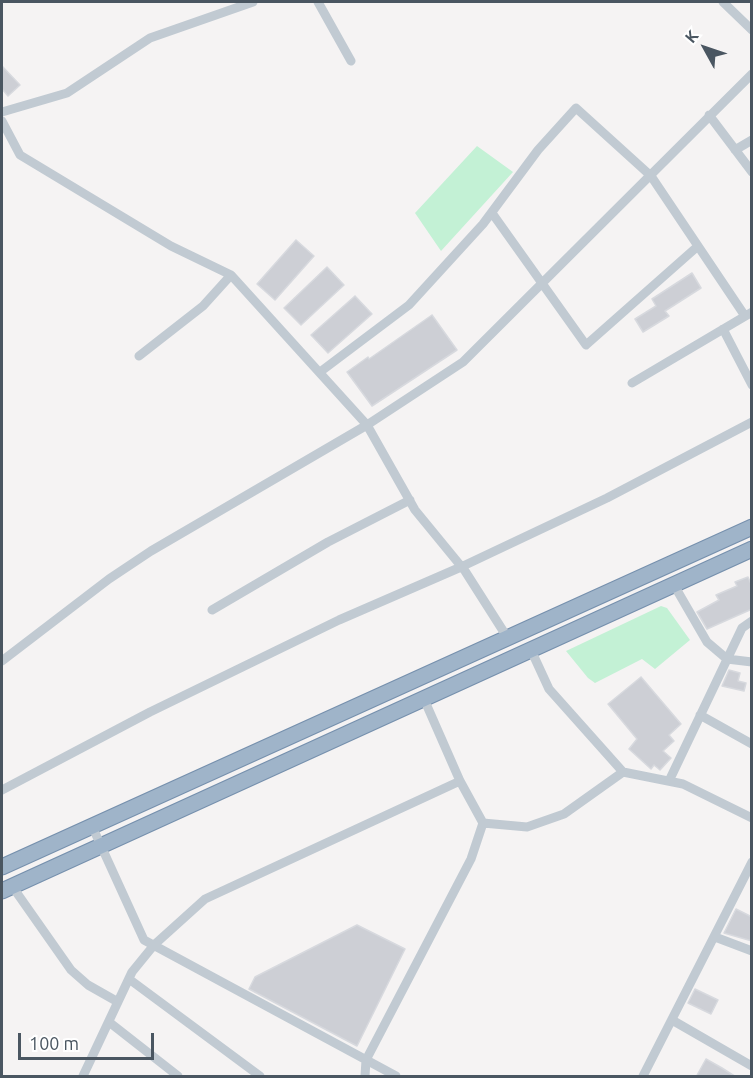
<!DOCTYPE html>
<style>
body{margin:0}
#map{position:relative;width:753px;height:1078px;overflow:hidden;background:#f5f3f3;font-family:Ubuntu,sans-serif}
canvas{display:block}
.frame{position:absolute;inset:0;border:3px solid #4a5661;pointer-events:none}
.north{position:absolute;left:675px;top:18px;width:60px;height:60px;-webkit-text-stroke:4px #fff;paint-order:stroke;rotate:310deg;font-size:16px;font-weight:700;line-height:24px;text-align:center;color:#4a5661}
.north::after{content:'';display:block;margin:auto;width:21px;height:27px;background:#4a5661;clip-path:polygon(50% 0,100% 100%,50% 72%,0 100%)}
.scale{position:absolute;left:18px;top:1033px;width:136px;height:27px;box-sizing:border-box;border:3px solid #4a5661;border-top:0;padding-left:8px;font-size:18px;line-height:21px;white-space:nowrap;color:#4a5661;-webkit-text-stroke:4px #fff;paint-order:stroke}
</style>
<div id="map">
<canvas width="753" height="1078"></canvas>
<div class="frame"></div>
<div class="north">K</div>
<div class="scale">100 m</div>
</div>
<script>
const context = document.querySelector('canvas').getContext('2d');
context.lineJoin = 'round';
function fillPath(path, color) { context.fillStyle = color; context.fill(path, 'evenodd'); }
const poly = rows => new Path2D(rows.map(r => 'M' + r).join(''));
function strokePath(path, color, width, dash) { context.strokeStyle = color; context.lineWidth = width; context.lineCap = dash ? 'butt' : 'round'; context.setLineDash(dash || []); context.stroke(path); }
fillPath(poly([
 [477,146,513,172,441,251,415,213],
 [661,606,667,608,690,640,655,669,642,659,595,683,588,678,566,651]
]), '#c3f1d5');
const building = poly([
 [2,66,20,85,8,96,2,89,2,66],
 [296,240,314,256,275,300,257,284,296,240],
 [327,267,344,285,301,325,284,308,327,267],
 [692,273,701,288,665,311,669,316,643,332,635,319,656,306,652,299,692,273],
 [355,296,372,314,328,353,311,335,355,296],
 [432,315,457,350,372,406,347,372,368,357,369,359,432,315],
 [748,577,752,586,752,609,707,629,697,612,719,600,716,595,737,586,735,582,748,577],
 [729,670,740,673,738,681,746,683,744,691,722,686,729,670],
 [641,677,681,724,669,735,674,741,663,751,671,758,660,770,654,765,651,769,629,749,637,739,608,704,641,677],
 [736,909,752,917,752,941,724,933,736,909],
 [357,925,405,949,357,1046,249,989,255,977,357,925],
 [695,989,718,1000,711,1014,688,1003,695,989],
 [706,1059,722,1068,736,1077,696,1077,706,1059]
]);
fillPath(building, '#cdcfd5');
strokePath(building, '#d7d9de', 1.5);
const trunk = poly([
 [2,867,752,527],
 [2,891,752,549]
]);
strokePath(trunk, '#7690ad', 17);
strokePath(poly([
 [318,2,351,61],
 [723,2,752,30],
 [2,112,67,93,150,38,253,2],
 [709,115,752,172],
 [2,121,20,155,171,246,231,275,367,425,415,510,465,571,507,637],
 [735,150,752,140],
 [492,213,586,345,698,246],
 [723,329,752,385],
 [139,356,203,306,231,275],
 [320,372,409,305,483,224,538,150,576,108,651,176,745,316],
 [632,383,752,312],
 [674,585,707,642,727,659,752,662],
 [212,610,328,542,410,500],
 [531,650,549,689,623,772],
 [2,661,109,579,151,551,367,425,463,362,752,74],
 [700,715,752,744],
 [669,781,742,628,752,621],
 [2,790,150,712,339,620,461,567,607,498,752,422],
 [483,823,527,827,564,814,623,772,683,784,752,818],
 [92,826,144,940,396,1076],
 [12,886,71,970,88,985,118,1002],
 [715,937,752,951],
 [129,979,260,1076],
 [672,1020,752,1066],
 [109,1022,178,1076],
 [83,1076,132,972,154,945,205,899,460,781],
 [365,1076,366,1060,471,859,483,823,460,781,424,699],
 [643,1076,752,862]
]), '#c1cad2', 9);
strokePath(trunk, '#9fb4c9', 15);
</script>
